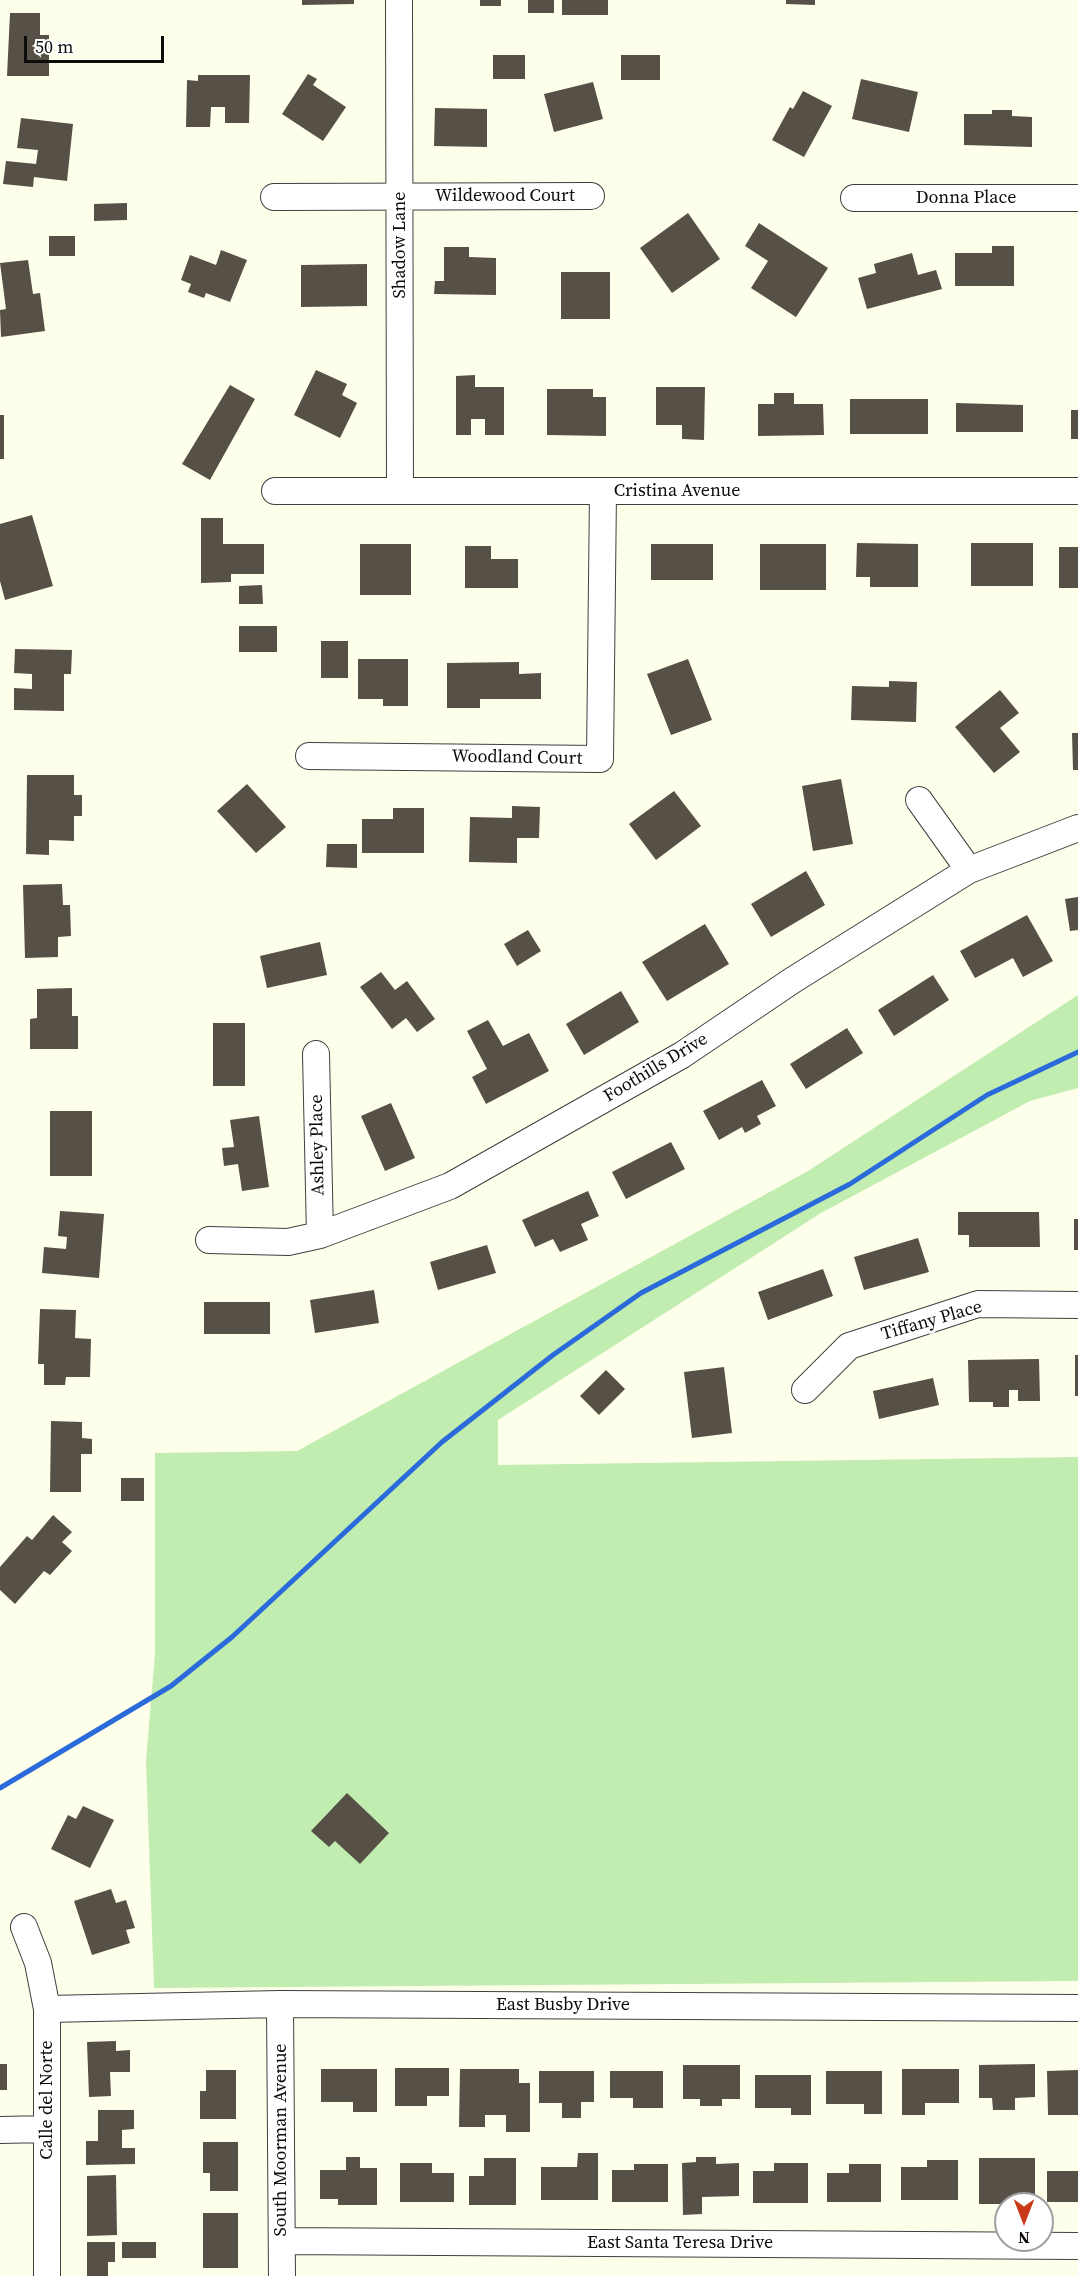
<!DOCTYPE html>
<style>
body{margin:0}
#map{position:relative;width:1078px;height:2276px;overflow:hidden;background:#feffeb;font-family:"Source Serif 4",serif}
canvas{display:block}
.north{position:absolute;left:994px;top:2192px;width:60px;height:60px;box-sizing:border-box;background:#fff;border:2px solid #9e9e9e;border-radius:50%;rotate:180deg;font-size:16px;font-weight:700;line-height:24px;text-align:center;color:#0c0c0c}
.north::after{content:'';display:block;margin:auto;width:21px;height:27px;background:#c93917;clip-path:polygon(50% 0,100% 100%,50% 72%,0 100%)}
.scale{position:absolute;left:24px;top:36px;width:140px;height:27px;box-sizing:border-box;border:3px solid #0c0c0c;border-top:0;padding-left:8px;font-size:18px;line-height:21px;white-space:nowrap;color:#0c0c0c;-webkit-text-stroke:4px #fff;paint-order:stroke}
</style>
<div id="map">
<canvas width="1078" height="2276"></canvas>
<div class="north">N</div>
<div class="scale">50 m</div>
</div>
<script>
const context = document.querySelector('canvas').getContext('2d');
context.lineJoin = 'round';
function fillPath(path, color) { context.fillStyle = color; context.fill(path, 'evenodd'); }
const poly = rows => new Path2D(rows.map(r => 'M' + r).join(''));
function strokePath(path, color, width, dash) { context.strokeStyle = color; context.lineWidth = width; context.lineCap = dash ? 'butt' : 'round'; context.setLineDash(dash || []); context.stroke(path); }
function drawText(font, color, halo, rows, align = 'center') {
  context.font = font + ' "Source Serif 4",serif'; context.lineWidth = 6; context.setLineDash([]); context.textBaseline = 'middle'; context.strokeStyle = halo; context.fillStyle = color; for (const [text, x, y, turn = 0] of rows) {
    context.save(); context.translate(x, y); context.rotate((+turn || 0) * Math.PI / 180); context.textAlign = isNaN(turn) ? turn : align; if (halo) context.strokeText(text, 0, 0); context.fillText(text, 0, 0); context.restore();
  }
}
fillPath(poly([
 [1078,995,1078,1088,1030,1101,821,1213,498,1420,498,1465,1078,1457,1078,1981,154,1988,146,1761,155,1653,155,1453,297,1451,808,1171]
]), '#c2edb1');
strokePath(poly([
 [0,1788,171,1686,232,1637,442,1442,553,1355,641,1293,850,1184,987,1095,1078,1052]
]), '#2a6ada', 5);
fillPath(poly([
 [302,0,354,0,354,4,302,5],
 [480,0,501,0,501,6,480,6],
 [528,0,554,0,554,13,528,13],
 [562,0,608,0,608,15,562,15],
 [786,0,815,0,815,5,786,4],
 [10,13,40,13,40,35,49,35,49,76,7,76],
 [493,55,525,55,525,79,493,79],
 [621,55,660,55,660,80,621,80],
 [308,74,317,79,313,85,346,107,323,141,282,114],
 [198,75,250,75,249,123,225,123,225,107,211,107,210,127,186,127,187,80,198,81],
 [861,79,918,92,909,132,852,119],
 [593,82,603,119,554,132,544,94],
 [803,91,832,106,804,157,772,140,790,107,793,109],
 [435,108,487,109,487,147,434,146],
 [992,110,1012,110,1012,116,1032,117,1032,147,964,145,964,114,992,114],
 [21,118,73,124,67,181,34,177,33,187,3,184,6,161,36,164,38,150,17,148],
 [127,203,127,220,94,221,94,204],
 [688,213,720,259,672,293,640,248],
 [759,223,828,268,796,317,751,288,768,261,745,246],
 [49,236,75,236,75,256,49,256],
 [992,246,1014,246,1014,286,955,286,955,253,992,253],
 [444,247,469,247,469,257,496,258,496,295,434,294,435,281,444,281],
 [221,250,247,260,230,302,206,293,204,298,188,292,191,284,181,280,190,255,216,265],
 [912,253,918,275,936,270,942,289,867,309,858,278,876,273,874,264],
 [28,260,33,294,40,293,45,331,1,337,0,310,6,309,0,263],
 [367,264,367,306,301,307,301,265],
 [561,272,610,272,610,319,561,319],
 [316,370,347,384,342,395,357,403,340,438,294,415],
 [475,375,475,387,504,387,504,435,485,435,485,419,471,419,471,435,456,435,456,376],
 [230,385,255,399,210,480,182,464],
 [656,387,705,387,704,440,682,439,682,425,656,425],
 [547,389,593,389,593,397,606,397,606,436,547,435],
 [774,393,794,393,794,404,823,404,824,435,758,436,758,404,774,404],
 [850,399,928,399,928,434,850,434],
 [956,403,1023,405,1023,432,956,432],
 [1071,410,1078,410,1078,439,1071,439],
 [0,415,4,415,4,459,0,459],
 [32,515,53,586,5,600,0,581,0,524],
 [201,518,223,518,223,544,264,544,264,574,231,574,231,582,201,583],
 [857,543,918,544,918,587,870,587,870,577,856,577],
 [971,543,1033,543,1033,586,971,586],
 [360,544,411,544,411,595,360,595],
 [651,544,713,544,713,580,651,580],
 [760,544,826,544,826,590,760,590],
 [465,546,491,546,491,559,518,559,518,588,465,588],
 [1059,547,1078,547,1078,588,1059,588],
 [262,585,263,604,239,604,239,586],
 [239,626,277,626,277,652,239,652],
 [321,641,348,641,348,678,321,678],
 [15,649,72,650,71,674,64,674,64,711,14,710,14,688,32,689,32,674,14,673],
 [358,659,408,659,408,706,383,706,383,699,358,699],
 [688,659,712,720,671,735,647,674],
 [519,662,519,674,541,673,541,699,480,699,480,708,447,708,447,663],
 [889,681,917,682,916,722,851,720,852,686,889,687],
 [1000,690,1019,713,1000,728,1020,752,994,773,955,727],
 [1072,733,1078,733,1078,770,1073,770],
 [27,775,74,775,74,795,82,795,82,816,74,816,74,841,49,840,49,855,26,854],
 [841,779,853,844,813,851,802,786],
 [247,784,286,827,256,853,217,811],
 [674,791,701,826,656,860,629,824],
 [512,806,540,807,539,838,517,838,517,863,469,862,470,817,512,818],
 [393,808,424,808,424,853,362,853,362,819,393,819],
 [327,844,357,844,357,868,326,867],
 [806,871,825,905,771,937,751,904],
 [62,884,63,905,70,905,71,936,58,937,58,957,25,958,23,885],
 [1078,897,1078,930,1070,931,1065,899],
 [1027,915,1053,961,1023,977,1013,958,975,978,960,951],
 [705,924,729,964,667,1001,642,962],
 [528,930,541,951,517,966,504,944],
 [320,942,327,975,267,988,260,956],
 [381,972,395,990,407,981,435,1019,417,1032,406,1018,392,1029,360,987],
 [933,975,949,1000,894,1036,878,1010],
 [72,988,72,1016,78,1016,78,1049,30,1049,30,1019,37,1018,37,989],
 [621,991,639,1022,584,1055,566,1024],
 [488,1020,503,1046,529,1033,549,1071,486,1104,472,1077,487,1069,467,1031],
 [213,1023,245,1023,245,1086,213,1086],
 [847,1028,863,1053,806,1089,790,1064],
 [762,1080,776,1106,757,1116,761,1124,745,1133,742,1127,719,1140,703,1111],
 [391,1103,415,1158,385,1171,361,1116],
 [50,1111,92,1111,92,1176,50,1176],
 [259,1116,269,1187,242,1191,238,1164,224,1166,222,1148,234,1147,230,1120],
 [671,1142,685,1169,626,1199,612,1172],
 [588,1191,599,1216,581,1224,588,1240,560,1252,553,1239,535,1247,522,1220],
 [60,1211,104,1214,99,1278,42,1273,44,1247,66,1249,67,1237,58,1236],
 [958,1212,1039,1212,1040,1247,969,1247,969,1235,958,1235],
 [1074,1219,1078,1219,1078,1250,1074,1250],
 [918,1238,929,1272,864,1290,854,1257],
 [487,1245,496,1273,438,1290,430,1262],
 [823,1269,833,1296,768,1320,758,1292],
 [374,1290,379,1323,315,1333,310,1300],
 [204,1302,270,1302,270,1334,204,1334],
 [40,1309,76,1310,75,1338,91,1339,90,1377,66,1377,65,1385,44,1385,44,1364,38,1364],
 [1075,1355,1078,1355,1078,1396,1075,1396],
 [1039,1359,1040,1401,1018,1401,1018,1390,1009,1390,1009,1407,993,1407,993,1402,969,1402,968,1360],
 [724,1367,732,1433,692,1438,684,1372],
 [606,1370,625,1389,599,1415,580,1396],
 [933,1378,939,1405,879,1419,873,1391],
 [51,1421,82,1422,82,1438,92,1439,92,1454,81,1454,81,1492,50,1492],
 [121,1478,144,1478,144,1501,121,1501],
 [53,1515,72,1532,62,1542,72,1551,50,1575,44,1571,15,1604,0,1590,0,1567,27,1536,32,1540],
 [347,1793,389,1833,360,1864,335,1841,329,1847,311,1831],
 [83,1806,114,1820,90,1868,51,1849,68,1815,76,1819],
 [111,1889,116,1903,126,1900,135,1928,126,1930,130,1943,92,1955,74,1901],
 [116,2041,116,2051,130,2050,130,2072,110,2072,111,2096,89,2097,87,2042],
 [0,2064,7,2064,7,2090,0,2090],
 [1035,2064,1035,2097,1015,2098,1015,2110,993,2110,992,2098,979,2098,979,2065],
 [683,2065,740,2065,740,2099,722,2099,722,2106,700,2106,700,2099,683,2099],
 [395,2068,449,2068,449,2096,427,2096,427,2106,395,2106],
 [321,2069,377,2069,377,2112,353,2112,353,2102,321,2102],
 [460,2069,519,2069,519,2083,530,2083,530,2132,506,2132,506,2115,485,2115,485,2127,459,2127],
 [902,2069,959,2069,959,2103,925,2103,925,2115,902,2115],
 [206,2070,236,2070,236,2119,200,2119,200,2091,206,2091],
 [1078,2070,1078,2115,1048,2115,1047,2071],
 [539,2071,594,2071,594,2102,581,2102,581,2118,562,2118,562,2103,539,2103],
 [610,2071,663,2071,663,2108,633,2108,633,2098,610,2098],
 [826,2071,882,2071,882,2114,864,2114,864,2104,826,2104],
 [755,2075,811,2075,811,2115,791,2115,791,2108,755,2108],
 [98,2110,134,2110,134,2129,122,2130,122,2148,135,2148,135,2164,86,2165,86,2141,98,2141],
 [203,2142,238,2142,238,2191,210,2191,210,2173,203,2173],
 [578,2153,598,2153,598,2200,541,2200,541,2167,577,2167],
 [346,2157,360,2157,360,2168,377,2168,377,2205,338,2205,338,2199,320,2199,320,2170,346,2170],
 [696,2157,716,2157,716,2164,739,2163,739,2196,702,2197,702,2214,683,2215,682,2163,696,2162],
 [484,2158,516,2158,516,2205,469,2205,469,2176,484,2176],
 [979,2158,1035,2158,1035,2204,979,2204],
 [927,2160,958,2160,958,2200,901,2200,901,2167,927,2167],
 [400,2163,432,2163,432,2173,454,2173,454,2202,400,2202],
 [774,2163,808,2163,808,2203,753,2203,753,2171,774,2171],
 [634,2164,668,2164,668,2202,612,2202,612,2170,634,2170],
 [849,2164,881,2164,881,2202,827,2202,827,2173,849,2173],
 [1047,2171,1078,2171,1078,2202,1047,2202],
 [116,2175,117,2235,87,2236,87,2176],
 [203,2213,238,2213,238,2268,203,2268],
 [87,2242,115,2242,115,2262,108,2262,108,2276,87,2276],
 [122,2242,156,2242,156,2258,122,2258]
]), '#565047');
const minor = poly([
 [399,0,400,491],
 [274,197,591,196],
 [854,198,1078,198],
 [275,491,1078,491],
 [309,756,600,759,603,491],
 [919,800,969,870],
 [316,1054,320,1235],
 [209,1240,288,1242,320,1235,450,1186,682,1055,793,980,969,870,1078,828],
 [805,1390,849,1346,978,1304,1078,1305],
 [24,1927,38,1963,47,2009,47,2276],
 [280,2004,282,2276],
 [47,2009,280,2004,1078,2008],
 [0,2130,46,2129],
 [282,2241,1078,2246]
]);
strokePath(minor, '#3f3f3f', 28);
strokePath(minor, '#fff', 26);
drawText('18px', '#0c0c0c', '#fff', [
 ["Wildewood Court",505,196],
 ["Donna Place",966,198],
 ["Shadow Lane",400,245,-90],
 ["Cristina Avenue",677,491],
 ["Woodland Court",517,758,1],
 ["Foothills Drive",656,1068,-31],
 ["Ashley Place",318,1145,-91],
 ["Tiffany Place",932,1321,-16],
 ["East Busby Drive",563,2005],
 ["Calle del Norte",47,2100,-90],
 ["South Moorman Avenue",281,2140,-90],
 ["East Santa Teresa Drive",680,2243]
]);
</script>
